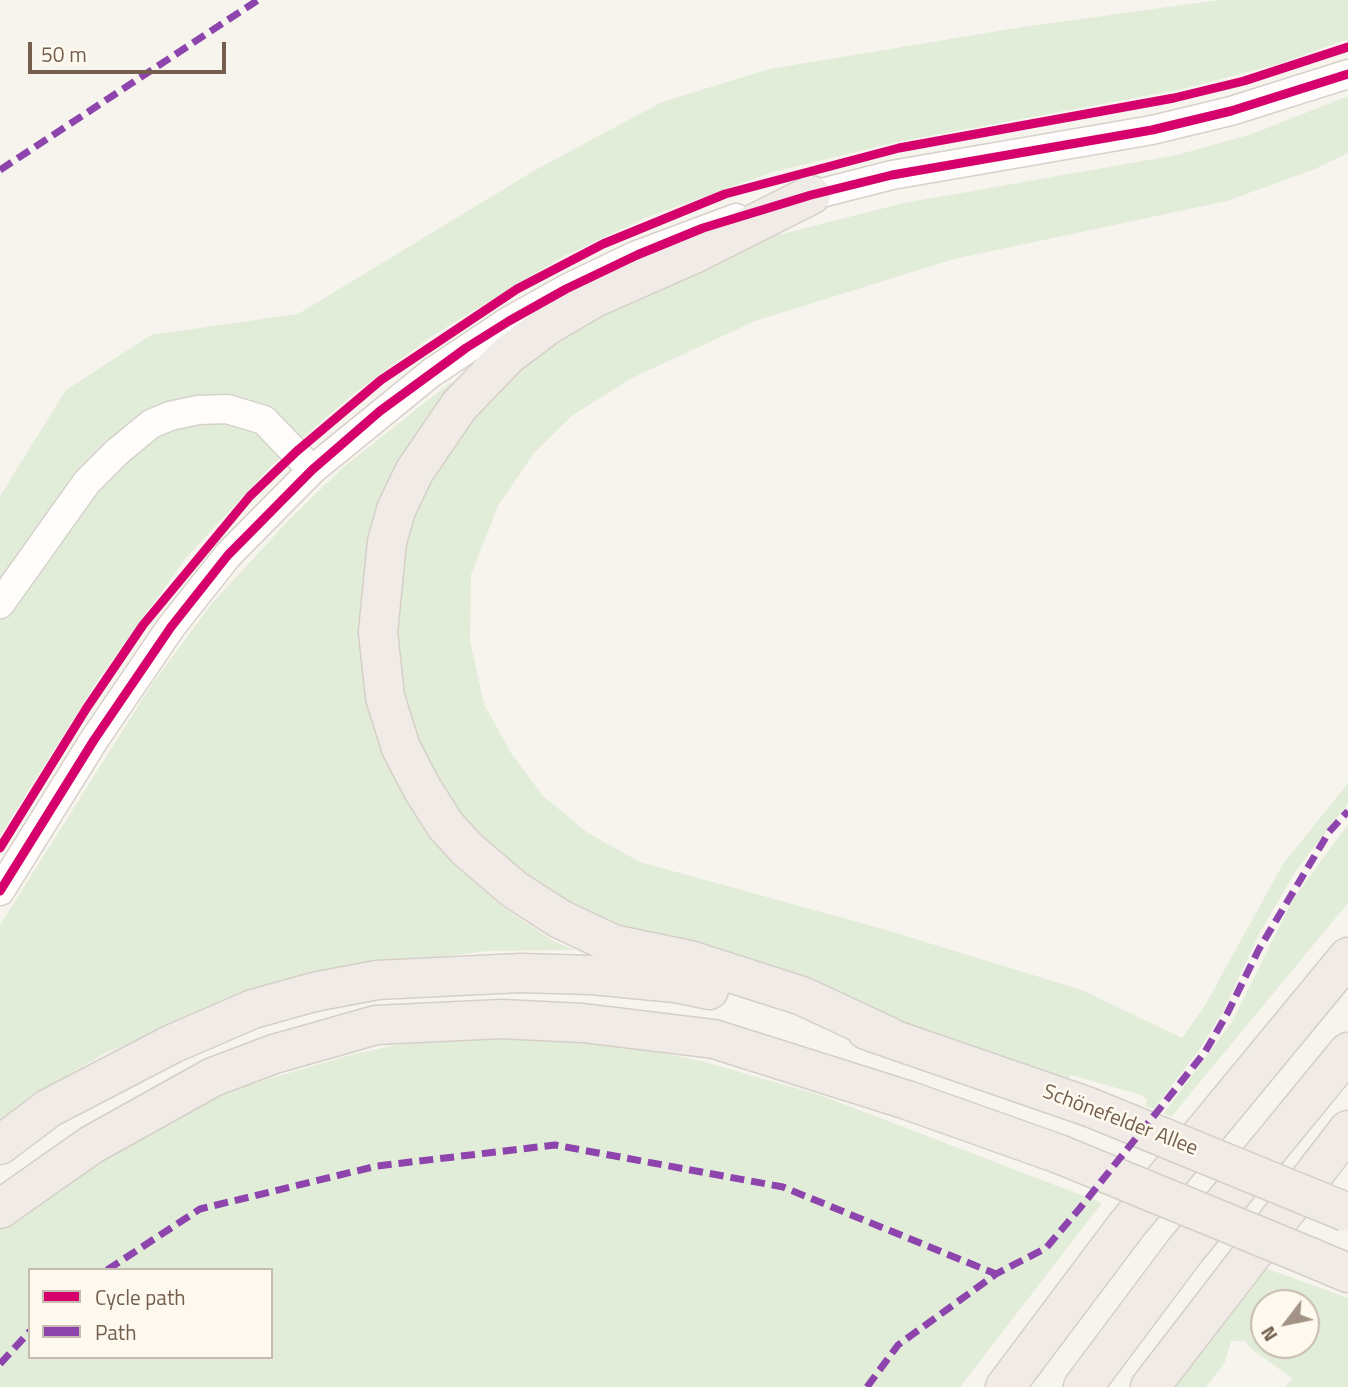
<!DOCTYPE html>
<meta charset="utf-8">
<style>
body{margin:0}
#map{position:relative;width:1348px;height:1387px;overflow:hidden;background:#f7f4ed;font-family:"Titillium Web",sans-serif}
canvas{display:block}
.legend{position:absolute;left:28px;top:1268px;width:245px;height:91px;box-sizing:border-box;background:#fef9ef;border:2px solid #c7bbaf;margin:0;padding:9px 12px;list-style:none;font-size:21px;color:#745f4e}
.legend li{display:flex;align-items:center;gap:14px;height:35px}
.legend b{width:35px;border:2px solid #c7bbaf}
.north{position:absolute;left:1250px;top:1289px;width:70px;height:70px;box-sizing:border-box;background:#fef9ef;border:2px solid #c7bbaf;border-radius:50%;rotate:238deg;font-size:19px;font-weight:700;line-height:28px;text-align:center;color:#745f4e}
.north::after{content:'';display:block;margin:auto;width:24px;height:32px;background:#a29386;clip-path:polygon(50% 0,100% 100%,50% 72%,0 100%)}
.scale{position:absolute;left:28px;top:42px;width:198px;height:32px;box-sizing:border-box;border:4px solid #745f4e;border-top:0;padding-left:9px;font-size:21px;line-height:24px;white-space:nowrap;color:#745f4e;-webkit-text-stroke:5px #fef9ef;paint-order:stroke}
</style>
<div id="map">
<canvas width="1348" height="1387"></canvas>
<ul class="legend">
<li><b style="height:9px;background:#d6006c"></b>Cycle path</li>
<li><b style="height:9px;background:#8e44ad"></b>Path</li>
</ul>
<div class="north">N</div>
<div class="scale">50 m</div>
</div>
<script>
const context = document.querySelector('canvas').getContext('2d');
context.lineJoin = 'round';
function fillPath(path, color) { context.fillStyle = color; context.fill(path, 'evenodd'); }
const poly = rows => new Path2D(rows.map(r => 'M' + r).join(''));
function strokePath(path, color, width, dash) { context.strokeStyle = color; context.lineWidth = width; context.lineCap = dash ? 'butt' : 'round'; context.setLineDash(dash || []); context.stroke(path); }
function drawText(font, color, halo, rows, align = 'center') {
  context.font = font + ' "Titillium Web",sans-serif'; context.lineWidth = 5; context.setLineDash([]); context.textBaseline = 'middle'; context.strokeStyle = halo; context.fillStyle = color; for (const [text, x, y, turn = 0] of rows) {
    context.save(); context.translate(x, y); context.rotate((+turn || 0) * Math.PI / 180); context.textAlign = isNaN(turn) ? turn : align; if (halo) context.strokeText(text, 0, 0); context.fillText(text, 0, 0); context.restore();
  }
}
fillPath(poly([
 [1219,0,1348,0,1348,39,1278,64,1183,89,897,142,773,172,645,218,562,257,432,336,351,396,272,465,186,558,98,680,0,836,0,496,66,390,151,335,298,314,537,169,662,102,769,69,1023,27],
 [1348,96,1348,153,1315,169,1227,201,954,259,755,321,632,378,573,415,534,453,498,506,471,575,470,641,484,704,511,753,543,796,588,833,640,862,883,929,1082,990,1182,1038,1204,1007,1283,864,1348,783,1348,804,1297,869,1259,934,1223,1012,1199,1050,1154,1109,1145,1106,1147,1100,1141,1095,1071,1075,1067,1081,798,988,570,917,464,826,423,758,405,709,394,641,399,566,411,516,428,475,499,380,580,320,762,239,904,203,1177,155,1252,134],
 [451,382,453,387,426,418,403,462,367,585,447,853,504,908,555,942,576,950,489,951,369,965,212,1007,104,1054,40,1091,0,1119,0,925,152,684,213,602,289,520,346,465],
 [1348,824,1348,903,1171,1117,1164,1113,1232,1022,1293,899],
 [518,1037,607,1042,701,1061,820,1095,1102,1203,960,1387,0,1387,0,1227,151,1126,237,1088,354,1054,411,1042],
 [30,1270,271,1270,271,1357,30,1357],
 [1257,1265,1348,1298,1348,1387,1284,1387,1293,1379,1251,1349,1245,1341,1231,1341,1225,1362,1206,1387,1162,1387],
 [1264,1303,1306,1303,1306,1345,1264,1345]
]), '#e2edd9');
const minor = poly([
 [794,200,892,175,1152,130,1231,111,1348,74],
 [0,604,87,482,117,452,151,424,170,416,198,410,227,409,264,420,312,470],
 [0,891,94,740,171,627,228,555,312,470,431,373,509,321,566,289,637,255,736,218]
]);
const highway = poly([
 [811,195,696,253,594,298,548,325,508,355,459,406,414,472,396,510,387,542,378,632,385,697,401,748,423,790,446,826,467,849,515,890,560,919,613,944,690,960,802,996,888,1036],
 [866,1030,1089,1107],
 [0,1145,49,1108,172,1044,253,1009,314,992,377,980,520,973,592,975,675,983,709,990],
 [0,1209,91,1145,213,1077,274,1054,376,1025,501,1019,583,1023,714,1039,907,1100,1059,1154],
 [1310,1257,1348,1273],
 [1005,1387,1126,1226,1348,957],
 [1083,1387,1184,1252,1348,1052],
 [1150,1387,1348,1130]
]);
strokePath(minor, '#d6d1cb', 31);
strokePath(highway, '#d5cfc8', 41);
strokePath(minor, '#fefdfc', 28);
strokePath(highway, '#f0ebe6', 38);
const highwayBridge = poly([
 [1089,1107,1346,1212],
 [1059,1154,1310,1257]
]);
strokePath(highwayBridge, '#d5cfc8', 41, []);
strokePath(highwayBridge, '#f0ebe6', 38);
strokePath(poly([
 [0,170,258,0],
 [107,1270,200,1209,377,1166,555,1145,783,1187,996,1274],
 [0,1364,30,1331],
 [867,1387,898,1345,996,1274,1046,1248,1080,1208,1205,1052,1227,1014,1259,949,1329,832,1348,811]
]), '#8e44ad', 7, [14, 7]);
strokePath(poly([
 [0,848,86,709,143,625,250,496,297,451,381,380,517,289,603,244,725,194,899,148,1174,98,1244,81,1348,47],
 [0,891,94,740,171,627,228,555,312,470,380,411,466,348,509,321,566,289,637,255,703,228,811,195,892,175,1152,130,1231,111,1348,74]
]), '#d6006c', 9);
drawText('21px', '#745f4e', '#fef9ef', [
 ["Schönefelder Allee",1120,1121,21]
]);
</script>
